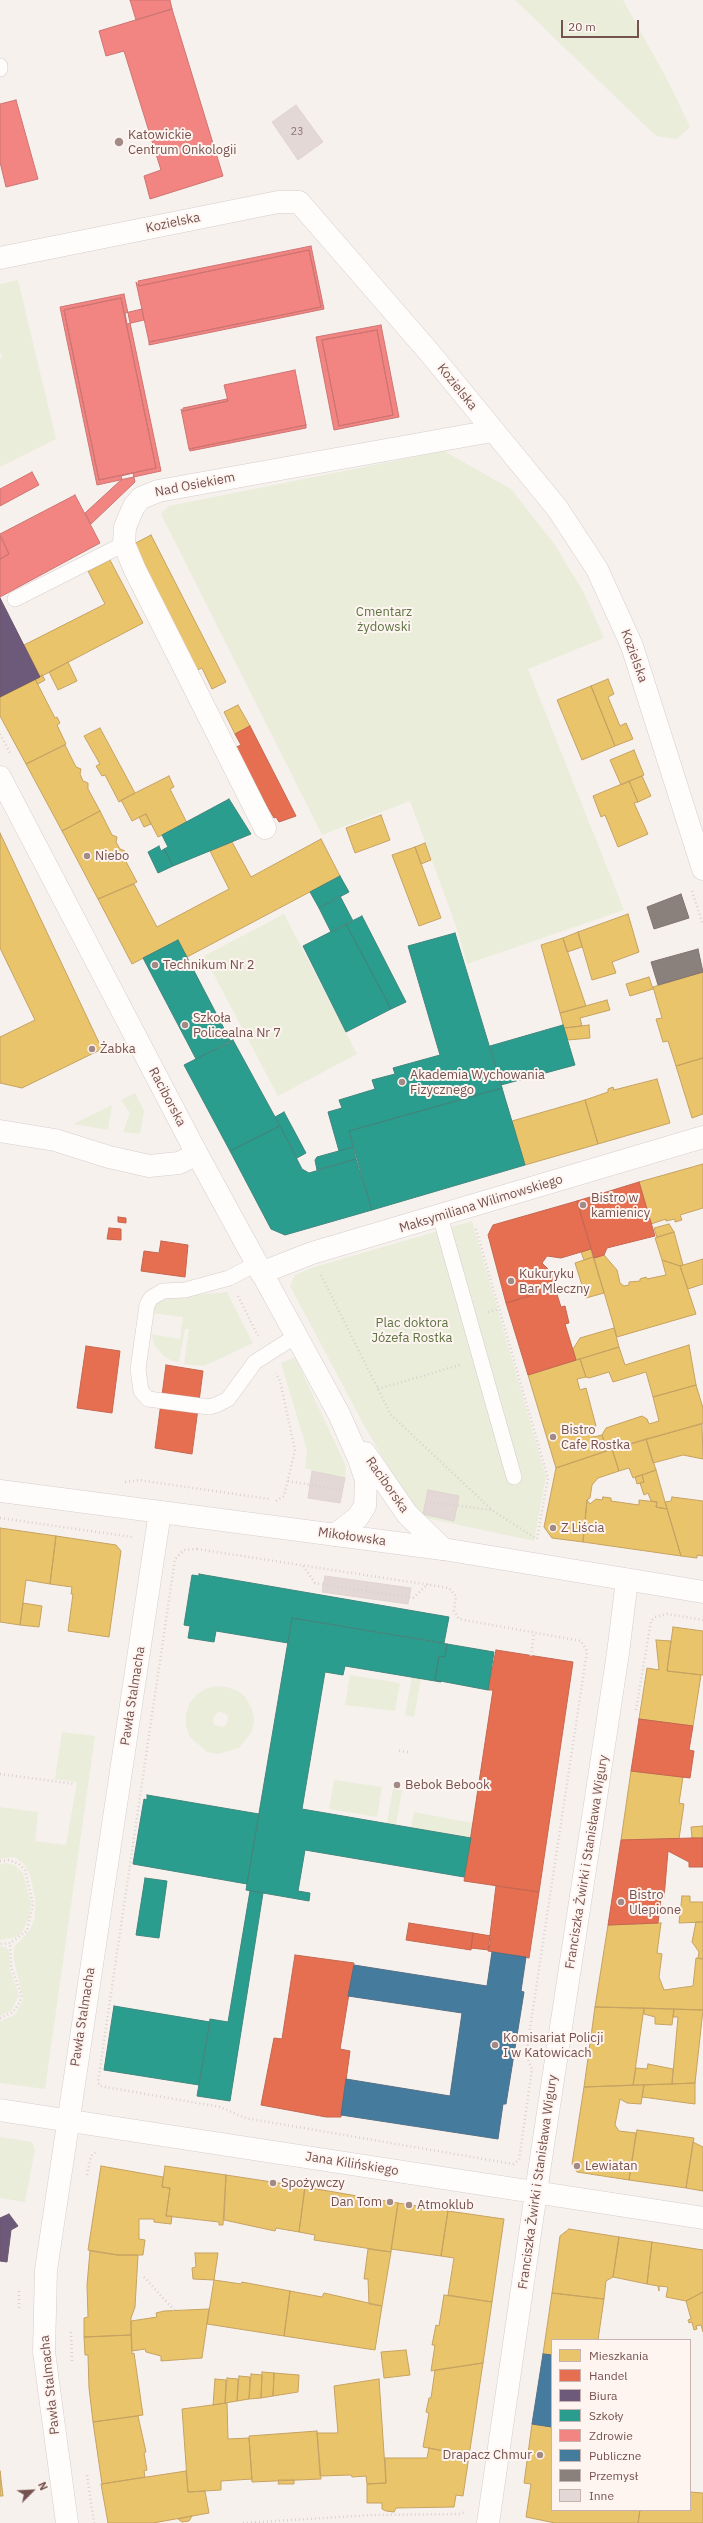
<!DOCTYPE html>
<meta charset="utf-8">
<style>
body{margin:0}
#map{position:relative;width:703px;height:2523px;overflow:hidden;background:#f7f1ee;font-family:"IBM Plex Sans",sans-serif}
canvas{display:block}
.legend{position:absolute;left:551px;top:2339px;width:140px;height:172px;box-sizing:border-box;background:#fef5f1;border:1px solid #c7b4b0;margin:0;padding:5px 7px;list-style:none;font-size:12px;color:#75524f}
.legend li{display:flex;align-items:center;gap:8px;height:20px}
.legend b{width:20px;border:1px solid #c7b4b0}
.north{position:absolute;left:12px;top:2471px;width:40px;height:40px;-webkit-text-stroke:3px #fef5f1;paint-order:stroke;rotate:66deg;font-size:11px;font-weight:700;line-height:16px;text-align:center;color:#75524f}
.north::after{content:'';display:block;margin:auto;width:14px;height:18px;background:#75524f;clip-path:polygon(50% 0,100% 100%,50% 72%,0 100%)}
.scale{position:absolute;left:561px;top:20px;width:78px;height:18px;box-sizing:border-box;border:2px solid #75524f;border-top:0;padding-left:5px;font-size:12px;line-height:14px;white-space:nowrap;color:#75524f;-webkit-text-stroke:3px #fef5f1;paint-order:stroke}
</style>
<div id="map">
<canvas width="703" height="2523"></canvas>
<ul class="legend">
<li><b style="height:11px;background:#e9c46a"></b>Mieszkania</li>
<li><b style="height:11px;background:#e76f51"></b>Handel</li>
<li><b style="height:11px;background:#6d597a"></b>Biura</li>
<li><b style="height:11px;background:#2a9d8f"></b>Szkoły</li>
<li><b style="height:11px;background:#f28482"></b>Zdrowie</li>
<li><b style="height:11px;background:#457b9d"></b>Publiczne</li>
<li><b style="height:11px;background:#8a817c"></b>Przemysł</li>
<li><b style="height:11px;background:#e4d8d6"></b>Inne</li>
</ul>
<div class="north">N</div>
<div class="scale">20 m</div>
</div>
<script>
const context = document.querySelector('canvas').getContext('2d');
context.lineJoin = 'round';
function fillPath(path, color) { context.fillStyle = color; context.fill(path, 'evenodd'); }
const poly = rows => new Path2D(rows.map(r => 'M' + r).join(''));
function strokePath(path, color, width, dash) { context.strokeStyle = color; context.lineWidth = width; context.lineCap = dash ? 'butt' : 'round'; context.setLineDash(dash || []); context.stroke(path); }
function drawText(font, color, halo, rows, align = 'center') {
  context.font = font + ' "IBM Plex Sans",sans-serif'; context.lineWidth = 4; context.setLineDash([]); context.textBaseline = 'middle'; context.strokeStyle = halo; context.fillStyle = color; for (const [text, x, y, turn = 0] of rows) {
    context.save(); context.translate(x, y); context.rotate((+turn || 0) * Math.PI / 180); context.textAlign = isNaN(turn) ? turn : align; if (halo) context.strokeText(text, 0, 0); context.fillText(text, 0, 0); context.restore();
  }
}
fillPath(poly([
 [515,0,623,0,668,81,690,127,677,139,656,136],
 [18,280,56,439,0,467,0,359,2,358,0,350,0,284],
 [444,451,511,489,555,545,584,593,604,638,528,669,624,910,467,964,456,926,410,801,322,835,161,514,169,506],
 [284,914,357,1054,278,1096,204,956],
 [135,1093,144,1111,140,1134,123,1132,130,1113,121,1100],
 [112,1105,108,1130,73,1124],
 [472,1221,546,1477,534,1541,417,1516,365,1427,290,1286,295,1275,311,1268],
 [227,1292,253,1343,204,1366,184,1364,189,1329,185,1329,179,1362,172,1361,164,1356,155,1346,151,1334,180,1339,183,1317,152,1313,155,1303,174,1297],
 [295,1357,346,1466,345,1479,305,1468,307,1450,281,1363],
 [350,1675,400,1683,395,1711,345,1705],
 [412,1677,421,1679,414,1717,405,1715],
 [216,1686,227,1687,238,1691,246,1698,252,1709,254,1720,252,1731,239,1748,218,1754,207,1752,190,1737,186,1727,186,1715,189,1704,196,1695,205,1689],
 [218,1712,225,1713,228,1717,227,1724,222,1727,214,1725,213,1719],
 [62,1732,95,1736,45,2089,0,2083,0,2021,15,2015,23,2000,13,1955,15,1946,30,1930,35,1917,35,1898,30,1875,24,1864,14,1857,0,1859,0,1807,38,1812,35,1841,66,1845,77,1782,55,1779],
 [334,1780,382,1787,377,1817,329,1809],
 [393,1789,402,1790,396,1825,387,1823],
 [414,1812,473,1823,471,1838,411,1828],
 [5,1863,14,1865,23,1873,31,1903,29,1918,21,1934,16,1937,0,1940,0,1865],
 [0,1946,7,1948,9,1952,10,1970,19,1995,11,2011,0,2016],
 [0,2137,32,2142,35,2149,25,2202,0,2198]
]), '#e9edda');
const homes = poly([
 [151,535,226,682,212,689,202,668,195,671,130,546,151,535],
 [110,560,143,623,40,677,24,645,105,604,88,571,110,560],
 [68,662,77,681,58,690,49,672,68,662],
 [42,675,45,680,38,684,35,679,42,675],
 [35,679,55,718,57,717,60,723,57,725,66,744,26,764,0,716,0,697,35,679],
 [608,679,614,694,608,697,620,726,626,723,633,739,615,746,591,686,608,679],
 [591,686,615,746,582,760,557,700,591,686],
 [238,705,250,726,235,734,224,712,238,705],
 [100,728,135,793,119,802,105,775,102,776,96,766,100,764,84,736,100,728],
 [65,745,76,767,81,769,80,774,83,781,88,783,88,789,100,811,62,831,26,764,65,745],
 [634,750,644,775,621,785,610,760,634,750],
 [169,776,174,787,170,789,187,823,158,837,146,814,132,821,121,800,169,776],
 [642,776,651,796,638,802,629,781,642,776],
 [629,781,638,802,634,803,648,834,618,847,605,815,601,817,593,796,629,781],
 [100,811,112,835,117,837,116,842,120,849,125,851,123,856,137,882,98,899,62,831,100,811],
 [146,814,151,824,144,827,139,817,146,814],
 [381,815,390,840,355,853,346,828,381,815],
 [0,833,102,1049,22,1088,0,1083,0,1037,35,1020,0,948,0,833],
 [321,839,340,876,187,957,178,940,132,964,98,899,134,884,157,927,229,889,210,851,232,842,251,877,321,839],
 [425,843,431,860,421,864,415,847,425,843],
 [415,847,441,918,419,926,392,855,415,847],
 [628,914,639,952,612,962,616,973,592,980,578,932,628,914],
 [578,932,582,947,567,952,563,938,578,932],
 [563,938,586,1006,560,1013,541,945,563,938],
 [703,972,703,1058,676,1066,668,1041,663,1042,656,1019,662,1018,653,987,703,972],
 [649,977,653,989,630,996,626,984,649,977],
 [607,1000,610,1010,580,1018,582,1026,564,1028,560,1013,607,1000],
 [589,1025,590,1038,568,1040,564,1028,589,1025],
 [703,1058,703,1114,692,1118,676,1066,703,1058],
 [657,1079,670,1123,598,1144,585,1100,608,1092,608,1089,613,1087,614,1090,657,1079],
 [585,1100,598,1144,525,1165,512,1121,585,1100],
 [703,1164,703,1208,680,1215,682,1220,675,1222,675,1219,666,1221,666,1219,651,1224,639,1182,703,1164],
 [669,1224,674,1232,657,1237,654,1228,669,1224],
 [674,1232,683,1265,680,1266,662,1260,655,1238,674,1232],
 [591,1249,593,1257,584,1260,581,1252,591,1249],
 [604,1255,617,1270,620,1283,624,1286,629,1285,629,1282,640,1281,640,1279,646,1277,647,1279,666,1275,662,1260,680,1266,696,1314,617,1337,594,1258,604,1255],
 [593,1257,604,1293,586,1298,575,1263,593,1257],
 [703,1259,703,1284,688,1289,680,1266,703,1259],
 [614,1328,619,1347,576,1360,573,1349,580,1338,614,1328],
 [689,1345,696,1385,653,1397,646,1372,613,1382,609,1372,589,1378,586,1377,580,1359,619,1347,625,1365,689,1345],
 [580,1359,586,1377,577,1379,580,1390,586,1388,596,1426,590,1427,594,1437,602,1435,607,1451,556,1468,528,1375,580,1359],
 [696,1385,703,1408,703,1423,607,1451,602,1435,606,1428,642,1416,647,1419,649,1424,659,1421,653,1397,696,1385],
 [702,1424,703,1459,683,1455,653,1463,646,1439,702,1424],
 [646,1439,656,1470,633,1478,629,1468,619,1471,612,1449,646,1439],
 [612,1449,619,1471,598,1478,592,1485,590,1498,587,1500,583,1542,552,1538,544,1527,556,1468,612,1449],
 [656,1470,665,1502,667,1509,656,1507,657,1502,651,1501,648,1493,644,1495,640,1483,644,1482,642,1475,656,1470],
 [642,1475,644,1482,637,1484,635,1477,642,1475],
 [603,1497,611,1498,611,1501,639,1505,639,1500,657,1502,656,1507,667,1509,681,1556,583,1542,587,1500,590,1504,596,1499,602,1500,603,1497],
 [672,1497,703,1501,703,1556,697,1555,697,1558,681,1556,665,1502,671,1501,672,1497],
 [0,1528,56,1536,50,1584,26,1580,20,1625,0,1622,0,1528],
 [56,1536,116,1545,121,1551,109,1637,68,1631,73,1594,71,1594,72,1587,50,1584,56,1536],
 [23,1603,42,1606,39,1627,20,1625,23,1603],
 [673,1627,703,1631,703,1675,667,1671,673,1627],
 [656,1640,671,1641,667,1671,701,1675,693,1726,639,1719,647,1668,659,1670,656,1640],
 [631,1771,683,1777,679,1803,684,1804,679,1839,621,1840,631,1771],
 [703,1826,703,1838,692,1838,691,1827,703,1826],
 [682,1896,690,1896,690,1902,703,1902,703,1922,679,1923,682,1896],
 [696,1922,703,1922,703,1959,698,1958,699,1952,692,1942,696,1922],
 [661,1923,657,1953,662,1954,659,1977,664,1990,693,1986,696,1958,703,1959,703,2010,595,2007,608,1925,661,1923],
 [595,2007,644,2008,633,2085,584,2087,595,2007],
 [644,2008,674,2009,672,2025,655,2024,655,2017,644,2014,644,2008],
 [674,2009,703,2010,695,2083,672,2084,678,2017,673,2017,674,2009],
 [648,2064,673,2069,672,2084,633,2085,636,2068,647,2069,648,2064],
 [695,2083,695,2104,642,2097,644,2085,695,2083],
 [644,2085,641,2104,627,2103,620,2099,615,2125,619,2131,636,2133,629,2180,577,2172,572,2164,584,2087,644,2085],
 [637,2130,694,2138,686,2188,629,2180,637,2130],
 [693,2142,703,2147,703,2191,686,2188,693,2142],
 [101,2166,163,2177,162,2187,170,2188,166,2216,172,2216,171,2224,154,2222,154,2219,139,2219,139,2239,145,2240,143,2255,118,2255,88,2250,101,2166],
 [165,2166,226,2175,223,2225,219,2225,219,2222,166,2216,170,2188,162,2187,165,2166],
 [226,2175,305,2187,299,2232,276,2228,275,2231,224,2220,226,2175],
 [305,2187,398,2203,391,2252,314,2240,315,2235,299,2232,305,2187],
 [398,2203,448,2211,441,2256,391,2249,398,2203],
 [448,2211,504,2219,492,2302,448,2295,454,2258,441,2256,448,2211],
 [569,2229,619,2237,613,2277,606,2281,604,2299,552,2293,560,2236,569,2229],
 [619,2237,652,2242,647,2284,613,2277,619,2237],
 [652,2242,703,2250,703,2292,686,2301,666,2297,668,2287,659,2286,659,2291,658,2286,647,2284,652,2242],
 [368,2249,391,2252,382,2306,369,2304,368,2279,364,2279,368,2249],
 [90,2251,118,2255,138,2255,135,2307,131,2318,131,2335,84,2337,84,2318,88,2317,87,2285,90,2251],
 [195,2253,218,2253,214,2280,193,2279,192,2268,196,2267,195,2253],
 [214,2280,241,2284,242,2282,290,2291,284,2336,207,2324,214,2280],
 [290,2291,322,2297,324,2293,382,2306,375,2350,284,2336,290,2291],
 [703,2292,703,2332,701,2325,696,2326,697,2329,694,2330,692,2322,689,2323,688,2320,691,2319,686,2301,703,2292],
 [552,2293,604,2299,598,2340,552,2340,552,2355,543,2354,552,2293],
 [444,2295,492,2302,483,2363,431,2371,435,2345,432,2345,436,2325,439,2326,444,2295],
 [209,2309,202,2358,161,2361,161,2356,146,2352,145,2349,132,2351,131,2321,157,2317,156,2313,164,2311,209,2309],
 [131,2335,132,2354,134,2353,143,2415,93,2422,89,2388,88,2355,85,2355,84,2337,131,2335],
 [406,2350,410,2375,384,2378,381,2352,406,2350],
 [483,2363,469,2456,423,2447,429,2413,426,2412,429,2398,431,2398,435,2370,483,2363],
 [262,2372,274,2373,273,2396,261,2398,262,2372],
 [274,2373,299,2375,298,2392,273,2396,274,2373],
 [251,2374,262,2375,261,2398,249,2399,251,2374],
 [239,2376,250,2377,249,2399,237,2401,239,2376],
 [227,2378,238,2379,237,2401,225,2403,227,2378],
 [215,2379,226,2380,225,2403,213,2405,215,2379],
 [379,2379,386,2483,367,2484,366,2476,352,2477,351,2475,320,2476,317,2433,338,2433,334,2386,379,2379],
 [227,2403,228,2439,249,2438,252,2479,221,2481,221,2490,188,2492,182,2409,227,2403],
 [138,2416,146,2452,144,2453,147,2470,144,2471,145,2477,102,2484,93,2422,138,2416],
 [532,2424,552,2427,552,2510,640,2510,638,2523,555,2523,526,2517,531,2484,524,2483,532,2424],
 [317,2431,321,2479,252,2482,249,2436,317,2431],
 [429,2448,469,2456,463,2496,456,2495,454,2507,396,2508,394,2512,386,2511,382,2509,382,2503,367,2503,367,2484,386,2483,385,2458,427,2458,429,2448],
 [0,2471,3,2496,0,2496,0,2471],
 [186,2471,188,2492,205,2491,209,2513,153,2523,108,2523,101,2484,186,2471],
 [279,2480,294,2480,294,2484,278,2484,279,2480],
 [690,2492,703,2493,703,2523,638,2523,640,2510,690,2510,690,2492],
 [192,2516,189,2521,182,2522,178,2519,192,2516]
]);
fillPath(homes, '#e9c46a');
strokePath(homes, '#c6a262', 1);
const shops = poly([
 [250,726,296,816,279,822,276,817,274,818,262,797,259,799,234,748,241,745,235,734,250,726],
 [639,1182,655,1236,607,1248,604,1255,594,1258,577,1201,639,1182],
 [577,1201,591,1249,561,1258,547,1256,542,1263,551,1272,555,1288,506,1303,488,1235,493,1225,577,1201],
 [118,1217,126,1218,126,1223,118,1222,118,1217],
 [109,1228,121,1229,121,1240,107,1239,109,1228],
 [161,1241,188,1245,185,1277,141,1271,144,1251,159,1253,161,1241],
 [555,1288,561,1307,565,1306,569,1323,565,1324,576,1360,528,1375,506,1303,555,1288],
 [86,1346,120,1351,112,1413,77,1408,86,1346],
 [166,1365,203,1371,192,1454,155,1448,166,1365],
 [496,1650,573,1662,539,1892,464,1881,493,1690,488,1690,496,1650],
 [639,1719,693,1726,689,1750,694,1751,690,1778,631,1771,639,1719],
 [692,1838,703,1838,703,1867,689,1867,689,1862,668,1851,664,1898,661,1898,658,1923,608,1925,621,1840,692,1838],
 [496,1886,539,1892,529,1958,488,1951,496,1886],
 [409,1923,473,1933,471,1950,406,1940,409,1923],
 [473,1933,491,1936,489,1950,471,1948,473,1933],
 [295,1955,354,1963,340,2049,350,2051,341,2117,326,2117,261,2105,274,2038,282,2039,295,1955]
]);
fillPath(shops, '#e76f51');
strokePath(shops, '#c56650', 1);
const offices = poly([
 [0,598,40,677,0,697,0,598],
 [9,2214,18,2226,11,2230,7,2262,0,2261,0,2218,9,2214]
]);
fillPath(offices, '#6d597a');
strokePath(offices, '#6f576d', 1);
const schools = poly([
 [229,799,251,834,173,866,164,849,168,847,162,835,229,799],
 [159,846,161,851,164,849,173,866,158,873,148,852,159,846],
 [340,876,349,892,319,908,310,892,340,876],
 [340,896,353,921,331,932,319,908,340,896],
 [362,916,406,1002,391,1009,346,924,362,916],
 [346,924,391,1009,346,1032,303,946,346,924],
 [455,933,502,1088,349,1131,353,1147,339,1151,328,1112,342,1108,339,1100,375,1089,372,1080,395,1074,393,1068,440,1055,408,946,455,933],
 [178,940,231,1042,196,1059,143,958,178,940],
 [563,1025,575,1065,501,1085,490,1046,563,1025],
 [233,1040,280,1126,230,1151,184,1065,233,1040],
 [502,1088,525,1165,372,1210,349,1131,502,1088],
 [284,1112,306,1153,297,1158,275,1117,284,1112],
 [280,1126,302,1169,309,1173,356,1159,372,1210,285,1235,271,1229,230,1151,280,1126],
 [353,1147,356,1159,317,1170,315,1160,317,1157,353,1147],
 [199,1574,449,1617,444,1643,292,1618,288,1643,216,1631,214,1642,188,1638,190,1626,184,1625,192,1575,199,1576,199,1574],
 [292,1618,447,1644,445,1657,439,1656,435,1680,441,1681,441,1682,345,1666,343,1675,325,1672,302,1809,471,1838,464,1877,305,1850,298,1891,310,1893,309,1901,246,1890,292,1618],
 [447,1644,494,1652,488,1690,435,1680,439,1656,445,1657,447,1644],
 [147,1795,259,1814,247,1884,133,1864,144,1799,147,1800,147,1795],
 [145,1878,167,1881,159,1938,136,1935,145,1878],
 [250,1891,263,1893,230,2101,197,2096,210,2019,228,2022,250,1891],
 [114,2006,210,2022,199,2085,104,2070,114,2006]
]);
fillPath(schools, '#2a9d8f');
strokePath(schools, '#40867c', 1);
const health = poly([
 [130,0,170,0,172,9,136,20,130,0],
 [172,9,223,176,150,199,144,176,161,170,124,51,106,56,99,31,172,9],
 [16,100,38,179,6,187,0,162,0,104,16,100],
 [311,246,324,309,149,345,149,342,321,307,309,250,139,286,138,281,311,246],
 [309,250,321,307,149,342,136,282,139,286,309,250],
 [124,294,161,471,97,485,60,307,124,294],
 [121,298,156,468,99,480,64,310,121,298],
 [121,298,156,468,99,480,64,310,121,298],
 [142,309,144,320,127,324,125,313,142,309],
 [381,325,399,417,334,430,316,337,381,325],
 [377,330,393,415,339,426,322,340,377,330],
 [377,330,393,415,339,426,322,340,377,330],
 [295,370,306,425,189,449,181,409,183,411,228,401,224,385,295,370],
 [227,399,228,401,183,411,183,408,227,399],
 [306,425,306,428,190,451,189,449,306,425],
 [32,472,39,485,0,506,0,489,32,472],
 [133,473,135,482,91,524,85,513,122,479,121,476,133,473],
 [75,495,100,543,0,597,0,559,9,554,0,534,75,495],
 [0,536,9,554,0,559,0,536]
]);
fillPath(health, '#f28482');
strokePath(health, '#cc7573', 1);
const public = poly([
 [492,1952,526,1957,521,1991,524,1992,506,2104,503,2104,498,2139,341,2115,346,2079,450,2096,462,2013,348,1996,354,1965,487,1986,492,1952],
 [543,2354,552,2355,552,2427,532,2424,543,2354]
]);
fillPath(public, '#457b9d');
strokePath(public, '#536f86', 1);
const industry = poly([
 [681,894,689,918,654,929,647,907,681,894],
 [698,949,703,972,658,985,651,962,698,949]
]);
fillPath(industry, '#8a817c');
strokePath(industry, '#84736e', 1);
const building = poly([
 [296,105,323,142,298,160,272,122,296,105],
 [312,1471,345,1478,340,1503,308,1498,312,1471],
 [428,1490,459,1496,454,1521,423,1514,428,1490],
 [325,1576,411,1588,408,1604,322,1592,325,1576]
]);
fillPath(building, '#e4d8d6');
strokePath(building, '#e0d3d0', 1);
const service = poly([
 [0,66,0,69],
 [15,599,124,544],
 [440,1216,514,1477],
 [256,1264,229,1278,185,1290,163,1291,151,1298,147,1305,138,1369,141,1391,148,1399,209,1407,216,1405,228,1399,255,1362,296,1336]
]);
const minor = poly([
 [0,258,278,202,299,202,429,352,557,508,597,569,632,646,703,869],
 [0,777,197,1154,339,1414,359,1459,366,1480,365,1506,358,1517,335,1535],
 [265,828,135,570,124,544,125,527,134,506,141,498,158,491,492,431],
 [0,1131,55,1140,109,1157,149,1166,179,1163,197,1154],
 [261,1273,312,1253,703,1137],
 [365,1453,407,1514,443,1549],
 [0,2110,703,2218],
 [67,2523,44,2352,46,2270,160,1512],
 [488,2523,540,2165,618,1653,627,1580]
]);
const secondary = poly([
 [0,1491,443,1549,703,1592]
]);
strokePath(service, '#d6cdca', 16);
strokePath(minor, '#d6cdca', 23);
strokePath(secondary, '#d7cdca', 23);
strokePath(poly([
 [0,734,11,755],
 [692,891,703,925],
 [476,1229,548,1478,537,1539],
 [321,1275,391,1415,492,1510],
 [238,1296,258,1336],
 [488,1312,499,1309],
 [378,1389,460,1365],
 [288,1481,341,1490],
 [125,1482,139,1480,269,1499],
 [276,1501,284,1496,295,1450,280,1381,276,1373],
 [430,1502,492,1510,535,1538],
 [0,1518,132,1537],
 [197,1549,449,1588,456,1596,454,1611,459,1619,581,1641,587,1651,526,2055,532,2069,519,2160,513,2164,245,2118,220,2107,100,2086,98,2082,175,1559,184,1550,197,1549],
 [303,1566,315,1583,352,1589,413,1598,428,1584],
 [366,1591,368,1583],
 [531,1656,534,1633],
 [636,1710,651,1621,655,1617,667,1614,703,1620],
 [399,1751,408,1752],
 [0,1774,75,1784],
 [0,1861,9,1860,19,1864,25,1870,33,1904,27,1931,10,1943,0,1944],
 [0,2018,13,2012,20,2002,21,1994,11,1967,10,1943],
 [87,2175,91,2156,97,2151],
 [144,2277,175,2311],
 [19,2308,19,2291],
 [71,2332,72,2361],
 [87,2475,94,2523],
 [243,2523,371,2515,459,2514,465,2512]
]), '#dad0cf', 2.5, [1, 3]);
strokePath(service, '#fefdfc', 15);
strokePath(minor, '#fefdfc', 22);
strokePath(secondary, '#fefdfc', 22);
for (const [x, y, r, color] of [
 [119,142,5,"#a28a87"],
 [87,856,4,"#a28a87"],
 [155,965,4,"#a28a87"],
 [185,1025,4,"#a28a87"],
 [92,1049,4,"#a28a87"],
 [402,1082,4,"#a28a87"],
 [583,1205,4,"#a28a87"],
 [511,1281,4,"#a28a87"],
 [553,1437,4,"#a28a87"],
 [553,1528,4,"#a28a87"],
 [397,1785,4,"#a28a87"],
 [621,1902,4,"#a28a87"],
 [495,2045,4,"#a28a87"],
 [577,2166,4,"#a28a87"],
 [273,2183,4,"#a28a87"],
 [390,2202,4,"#a28a87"],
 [409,2205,4,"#a28a87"],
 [540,2455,4,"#a28a87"]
]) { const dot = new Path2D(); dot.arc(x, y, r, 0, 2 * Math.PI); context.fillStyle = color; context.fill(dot); strokePath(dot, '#fef5f1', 1.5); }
drawText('11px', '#927673', null, [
 ["23",297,132]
]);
drawText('13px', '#75524f', '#fef5f1', [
 ["Katowickie",128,135],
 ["Centrum Onkologii",128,150],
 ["Niebo",95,856],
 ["Technikum Nr 2",163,965],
 ["Szkoła",193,1018],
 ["Policealna Nr 7",193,1033],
 ["Żabka",100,1049],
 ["Akademia Wychowania",410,1075],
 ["Fizycznego",410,1090],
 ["Bistro w",591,1198],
 ["kamienicy",591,1213],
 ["Kukuryku",519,1274],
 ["Bar Mleczny",519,1289],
 ["Bistro",561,1430],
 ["Cafe Rostka",561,1445],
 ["Z Liścia",561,1528],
 ["Bebok Bebook",405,1785],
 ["Bistro",629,1895],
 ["Ulepione",629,1910],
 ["Komisariat Policji",503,2038],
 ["I w Katowicach",503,2053],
 ["Lewiatan",585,2166],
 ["Spożywczy",281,2183],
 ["Dan Tom",382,2202,"right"],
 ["Atmoklub",417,2205],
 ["Drapacz Chmur",532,2455,"right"]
], 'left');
drawText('13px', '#75524f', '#fef5f1', [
 ["Kozielska",173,223,-12],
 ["Kozielska",457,387,51],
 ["Nad Osiekiem",195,485,-11],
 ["Kozielska",634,656,70],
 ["Raciborska",167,1097,62],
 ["Maksymiliana Wilimowskiego",481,1204,-17],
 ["Raciborska",387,1485,55],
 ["Mikołowska",352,1537,8],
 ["Pawła Stalmacha",133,1696,-81],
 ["Franciszka Żwirki i Stanisława Wigury",587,1862,-81],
 ["Pawła Stalmacha",83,2017,-81],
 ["Jana Kilińskiego",352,2164,9],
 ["Franciszka Żwirki i Stanisława Wigury",538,2182,-82],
 ["Pawła Stalmacha",50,2385,-96]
]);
drawText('13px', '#5f7444', '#fef5f1', [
 ["Cmentarz",384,612],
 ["żydowski",384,627],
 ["Plac doktora",412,1323],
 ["Józefa Rostka",412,1338]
]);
</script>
